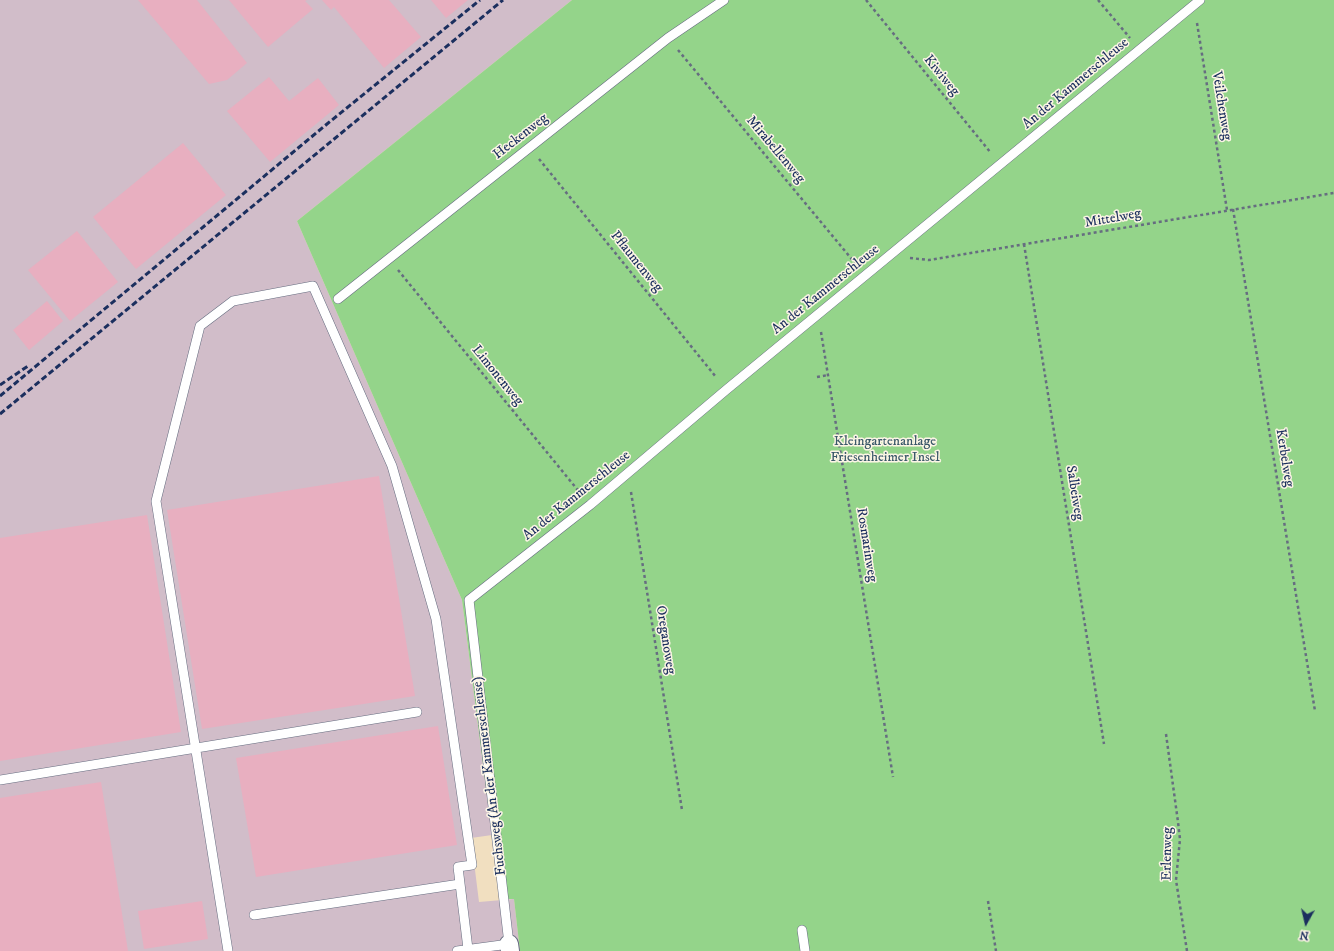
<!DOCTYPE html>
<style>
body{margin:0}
#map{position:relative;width:1334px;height:951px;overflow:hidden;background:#f1dfc0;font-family:"IM FELL DW Pica",serif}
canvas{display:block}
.north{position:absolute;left:1286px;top:903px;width:40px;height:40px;-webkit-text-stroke:3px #fcf5e5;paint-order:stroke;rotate:188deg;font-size:11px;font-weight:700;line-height:16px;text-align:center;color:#1b2f5e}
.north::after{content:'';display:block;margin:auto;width:14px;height:18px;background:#1b2f5e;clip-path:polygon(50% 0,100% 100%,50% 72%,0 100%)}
</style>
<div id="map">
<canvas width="1334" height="951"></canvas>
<div class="north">N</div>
</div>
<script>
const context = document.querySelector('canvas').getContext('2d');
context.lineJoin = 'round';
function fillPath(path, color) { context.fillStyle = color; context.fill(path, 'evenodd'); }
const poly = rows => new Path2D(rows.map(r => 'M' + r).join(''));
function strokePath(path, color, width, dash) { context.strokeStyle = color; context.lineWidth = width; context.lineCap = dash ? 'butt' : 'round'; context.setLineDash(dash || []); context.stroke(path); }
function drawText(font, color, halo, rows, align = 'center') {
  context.font = font + ' "IM FELL DW Pica",serif'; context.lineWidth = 3; context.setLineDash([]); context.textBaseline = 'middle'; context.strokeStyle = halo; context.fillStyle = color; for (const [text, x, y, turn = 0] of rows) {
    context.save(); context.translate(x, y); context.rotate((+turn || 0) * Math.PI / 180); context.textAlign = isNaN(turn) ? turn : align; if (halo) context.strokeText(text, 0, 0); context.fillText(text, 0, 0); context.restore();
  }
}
fillPath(poly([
 [0,0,572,0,297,221,462,600,492,835,471,838,479,902,514,899,520,951,0,951]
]), '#d1bdc9');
fillPath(poly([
 [572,0,1334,0,1334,951,520,951,514,899,505,899,492,835,462,600,297,221]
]), '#94d48a');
fillPath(poly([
 [138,0,197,0,247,63,227,80,209,84],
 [229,0,307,0,305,1,313,9,268,47],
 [322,0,389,0,421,37,384,68,334,7,331,10],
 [431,0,468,0,446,18],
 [269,77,289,101,318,78,339,105,270,162,227,111],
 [183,143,226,195,136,269,93,217],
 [77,231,118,282,70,321,28,270],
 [47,301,63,321,29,350,13,330],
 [379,476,415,696,202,729,167,510],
 [147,515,181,732,0,761,0,538],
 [438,726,457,845,256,877,236,758],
 [101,782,128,951,0,951,0,798],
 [202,901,208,939,144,949,138,911]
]), '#e8afc0');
const service = poly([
 [338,299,668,38,724,0],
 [0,780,417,712],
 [254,915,460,884],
 [802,930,805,951],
 [228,951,156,501,200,326,233,301,313,286,392,466,436,619,472,865,458,867,468,949],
 [457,951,509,944,469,600,590,505,726,390,1200,0]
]);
const minor = poly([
 [509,944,510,951]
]);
strokePath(service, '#666d80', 10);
strokePath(minor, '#666d80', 20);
strokePath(poly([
 [866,0,991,153],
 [1098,0,1130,38],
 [1197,23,1227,210],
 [678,50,855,263],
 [539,159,716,377],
 [1233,209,1315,711],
 [1024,244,1104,744],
 [910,258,929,260,1334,193],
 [398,270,581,494],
 [821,332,893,777],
 [817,377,828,375],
 [631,492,682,810],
 [1166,734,1178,822,1180,839,1176,880,1187,951],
 [988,901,996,951]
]), '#666d80', 2.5, [3, 3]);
strokePath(service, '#fff', 9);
strokePath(minor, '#fff', 18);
strokePath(poly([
 [0,385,28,366],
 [0,396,327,124,480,0],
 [0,414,503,0]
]), '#1b2f5e', 3, [6, 3]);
drawText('14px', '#1b2f5e', '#fcf5e5', [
 ["Kiwiweg",941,76,51],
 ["An der Kammerschleuse",1076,84,-40],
 ["Veilchenweg",1221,106,81],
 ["Heckenweg",521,137,-38],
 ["Mirabellenweg",775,150,50],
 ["Mittelweg",1113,219,-10],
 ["Pflaumenweg",636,262,51],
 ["An der Kammerschleuse",826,290,-39],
 ["Limonenweg",497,376,51],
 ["Kerbelweg",1284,458,81],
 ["Salbeiweg",1074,493,81],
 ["An der Kammerschleuse",577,496,-39],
 ["Rosmarinweg",866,545,81],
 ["Oreganoweg",665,640,81],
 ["Fuchsweg (An der Kammerschleuse)",490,776,-97],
 ["Erlenweg",1168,854,-89]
]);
drawText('14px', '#395869', '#fcf5e5', [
 ["Kleingartenanlage",885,442],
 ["Friesenheimer Insel",885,458]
]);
</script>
